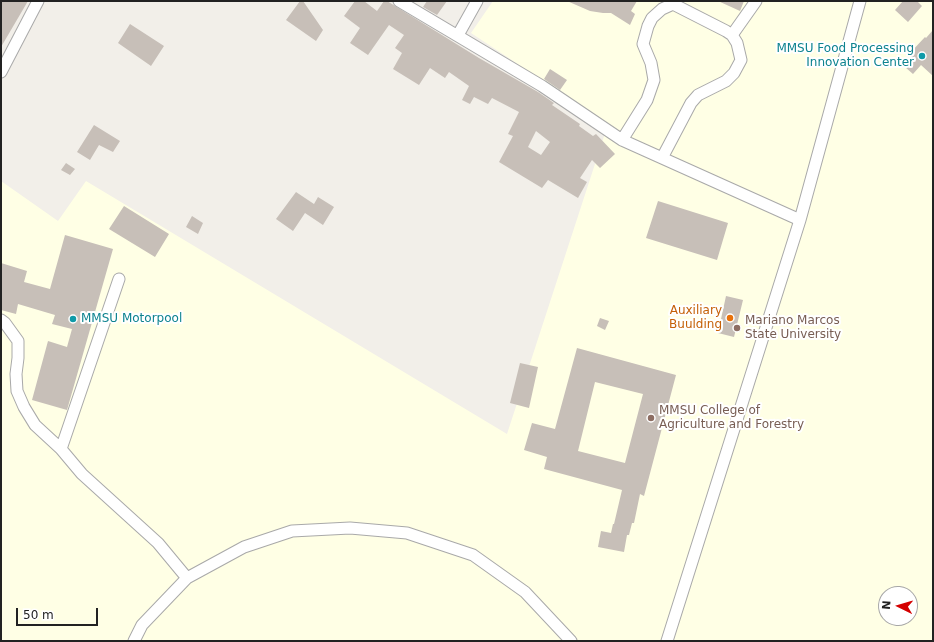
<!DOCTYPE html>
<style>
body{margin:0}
#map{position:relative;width:934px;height:642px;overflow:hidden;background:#f2efe9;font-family:"DejaVu Sans",sans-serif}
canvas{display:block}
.frame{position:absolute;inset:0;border:2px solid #222;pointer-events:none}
.north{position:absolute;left:878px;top:586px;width:40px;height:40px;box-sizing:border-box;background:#fff;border:1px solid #a7a7a7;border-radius:50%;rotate:275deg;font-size:11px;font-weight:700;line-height:16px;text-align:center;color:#222}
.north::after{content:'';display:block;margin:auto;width:14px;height:18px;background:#d40000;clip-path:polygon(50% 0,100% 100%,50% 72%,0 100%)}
.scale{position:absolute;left:16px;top:608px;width:82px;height:18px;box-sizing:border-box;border:2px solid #222;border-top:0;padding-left:5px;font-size:12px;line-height:14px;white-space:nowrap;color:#222;-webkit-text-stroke:3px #fff;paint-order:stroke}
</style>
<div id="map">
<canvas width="934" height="642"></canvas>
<div class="frame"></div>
<div class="north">N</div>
<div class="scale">50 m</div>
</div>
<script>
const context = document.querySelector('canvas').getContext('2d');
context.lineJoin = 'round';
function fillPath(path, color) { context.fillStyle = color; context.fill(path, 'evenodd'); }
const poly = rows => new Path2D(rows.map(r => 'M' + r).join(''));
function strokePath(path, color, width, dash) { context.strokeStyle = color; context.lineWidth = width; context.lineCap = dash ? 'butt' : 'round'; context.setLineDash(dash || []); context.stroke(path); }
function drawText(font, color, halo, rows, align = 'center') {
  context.font = font + ' "DejaVu Sans",sans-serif'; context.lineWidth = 4; context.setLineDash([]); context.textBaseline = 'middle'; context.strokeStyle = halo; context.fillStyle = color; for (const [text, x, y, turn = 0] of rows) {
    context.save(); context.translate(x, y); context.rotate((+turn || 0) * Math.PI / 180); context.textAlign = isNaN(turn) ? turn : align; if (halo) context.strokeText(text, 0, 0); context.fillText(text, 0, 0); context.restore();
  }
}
fillPath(poly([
 [493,1,933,1,933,641,1,641,1,181,58,221,86,181,507,434,608,124,471,33],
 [886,594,910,594,910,618,886,618]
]), '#ffffe5');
fillPath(poly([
 [1,1,28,1,1,47],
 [300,1,303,1,323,30,316,41,286,20],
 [355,1,364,1,377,11,384,1,387,1,479,58,538,92,554,103,552,105,580,124,579,126,593,136,596,134,615,154,600,168,592,160,580,178,587,182,578,198,548,180,542,188,499,162,513,136,508,134,519,112,492,98,488,104,474,97,470,104,462,100,469,86,449,72,445,78,430,68,419,85,393,69,402,53,395,48,404,35,389,25,368,55,350,43,360,28,344,16],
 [536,131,550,142,541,155,528,147],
 [427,1,447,1,437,15,423,7],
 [567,1,637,1,631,11,635,14,630,25,611,13,603,13,590,11],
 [718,1,744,1,740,11],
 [903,1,917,1,922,6,908,22,895,10],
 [130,24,164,46,151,66,118,43],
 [933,30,933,76,921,65,913,74,905,67,912,59,910,57,913,54,911,52,925,37,926,38],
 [550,69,567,80,560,90,544,79],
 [94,125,120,141,113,152,99,145,90,160,77,152],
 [66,163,75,169,70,175,61,170],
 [296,192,314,204,318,197,334,207,323,225,305,213,293,231,276,219],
 [658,201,728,223,717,260,646,238],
 [124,206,169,234,155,257,109,229],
 [192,216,203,223,198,234,186,227],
 [65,235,113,249,67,410,32,400,48,341,67,347,72,329,52,324,55,315,18,304,16,314,1,310,1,263,27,271,24,282,50,289],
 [726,296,743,300,734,337,718,333],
 [600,318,609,321,605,330,597,326],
 [577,348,676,375,644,496,640,494,634,523,632,523,629,535,627,535,624,552,598,547,601,531,611,533,613,524,614,524,622,490,544,469,547,457,524,450,532,423,555,429],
 [595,382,643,394,625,463,578,451],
 [520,363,538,367,529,408,510,403]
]), '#c7bfb8');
const minor = poly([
 [399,1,542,86,622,140,800,220],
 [458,35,477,1],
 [732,35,756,1],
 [1,72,38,1],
 [622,140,647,100,654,80,651,63,643,44,648,26,652,18,662,9,673,4,726,31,732,35,737,43,741,60,734,73,726,81,698,95,691,103,662,158],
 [119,279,61,449,82,474,158,543,187,578],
 [1,320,5,323,18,341,18,358,16,374,17,391,24,407,35,425,61,449],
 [134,641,142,625,187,578,244,547,292,531,350,528,407,533,473,555,525,592,571,641],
 [667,641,800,220,860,1]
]);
strokePath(minor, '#a9a9a9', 13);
strokePath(minor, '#fff', 11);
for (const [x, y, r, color] of [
 [922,56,4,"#0f9aa8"],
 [730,318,4,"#e8710a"],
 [73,319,4,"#0f9aa8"],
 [737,328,4,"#8d6e63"],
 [651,418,4,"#8d6e63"]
]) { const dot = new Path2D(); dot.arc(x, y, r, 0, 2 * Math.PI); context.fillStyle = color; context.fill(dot); strokePath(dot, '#fff', 1.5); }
drawText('12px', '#0d838f', '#fff', [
 ["MMSU Food Processing",914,49],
 ["Innovation Center",914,63],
 ["MMSU Motorpool",81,319,"left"]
], 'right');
drawText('12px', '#c56008', '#fff', [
 ["Auxiliary",722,311],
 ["Buulding",722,325]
], 'right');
drawText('12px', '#785e54', '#fff', [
 ["Mariano Marcos",745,321],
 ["State University",745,335],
 ["MMSU College of",659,411],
 ["Agriculture and Forestry",659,425]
], 'left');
</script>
